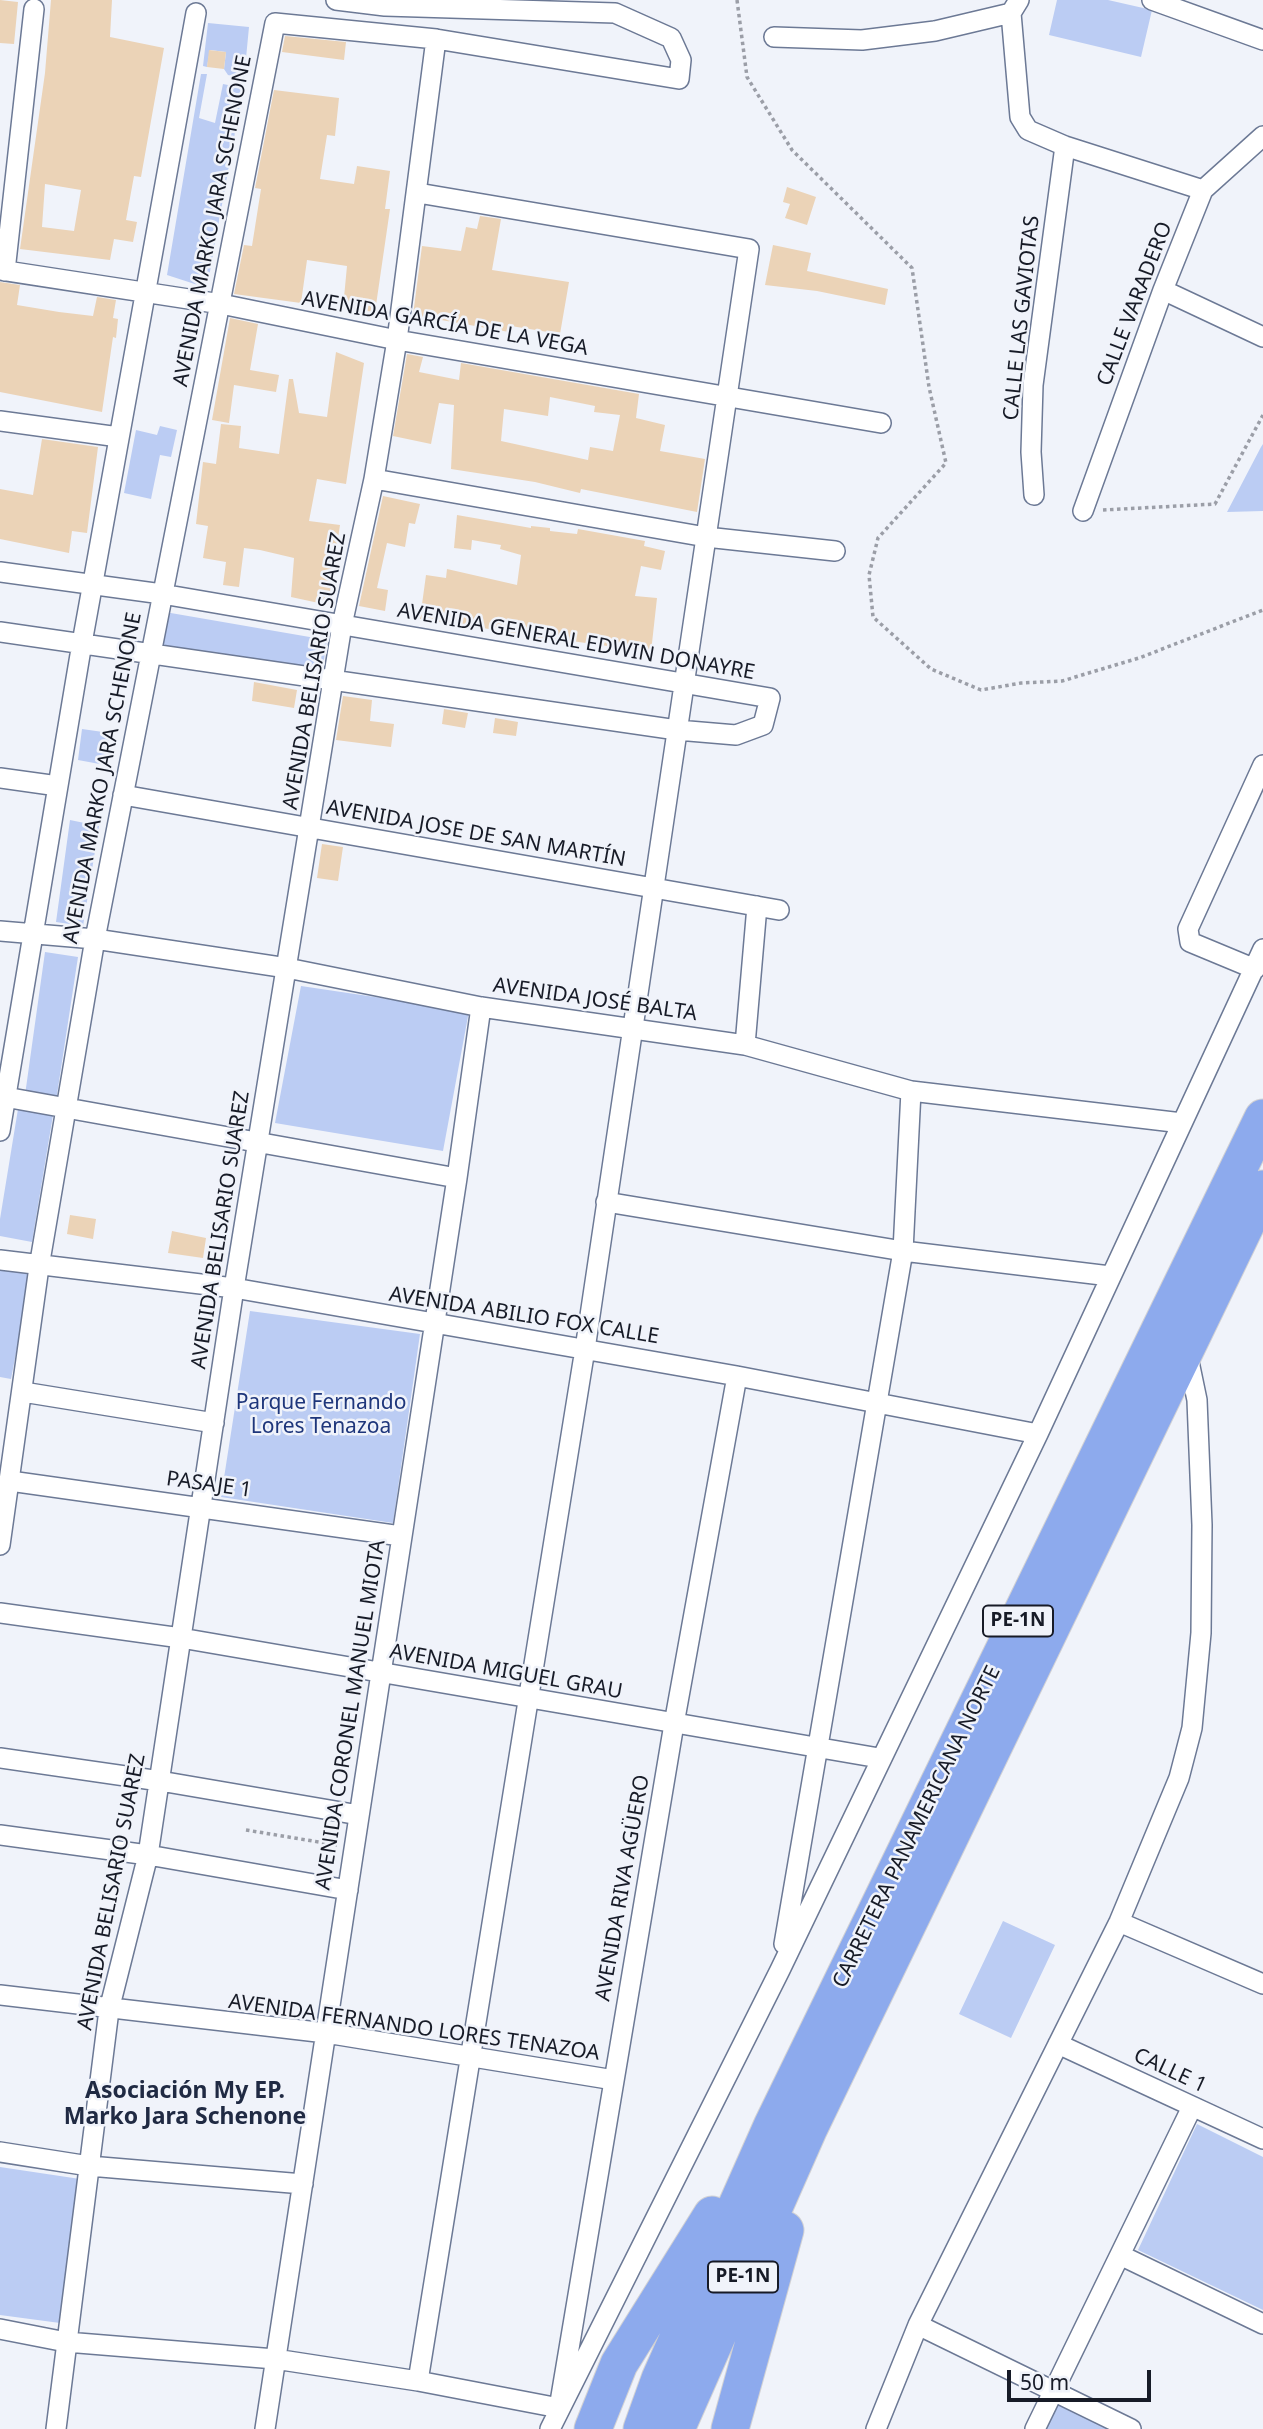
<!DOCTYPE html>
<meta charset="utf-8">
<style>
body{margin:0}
#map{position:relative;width:1263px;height:2429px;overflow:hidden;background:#f0f3fa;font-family:"Noto Sans",sans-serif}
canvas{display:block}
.scale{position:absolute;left:1007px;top:2370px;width:144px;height:32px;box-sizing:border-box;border:4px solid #171b27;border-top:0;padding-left:9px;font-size:21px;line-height:24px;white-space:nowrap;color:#171b27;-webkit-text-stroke:5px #f0f3fa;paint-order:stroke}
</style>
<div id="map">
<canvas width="1263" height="2429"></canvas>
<div class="scale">50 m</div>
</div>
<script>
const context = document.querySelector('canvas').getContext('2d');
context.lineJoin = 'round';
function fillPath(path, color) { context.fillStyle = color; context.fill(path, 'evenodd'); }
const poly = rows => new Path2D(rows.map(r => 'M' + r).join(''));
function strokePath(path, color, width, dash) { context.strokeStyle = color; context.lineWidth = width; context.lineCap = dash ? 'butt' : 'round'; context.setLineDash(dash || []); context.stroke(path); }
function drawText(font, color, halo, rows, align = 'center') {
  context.font = font + ' "Noto Sans",sans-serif'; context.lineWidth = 5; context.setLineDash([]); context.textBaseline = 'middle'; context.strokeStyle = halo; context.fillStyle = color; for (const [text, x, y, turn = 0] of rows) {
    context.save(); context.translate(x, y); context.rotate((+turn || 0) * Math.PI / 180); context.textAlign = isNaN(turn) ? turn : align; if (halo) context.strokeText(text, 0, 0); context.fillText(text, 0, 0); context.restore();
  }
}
fillPath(poly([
 [1057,0,1108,0,1152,10,1141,57,1049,35],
 [208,23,249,27,244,79,228,75,224,69,226,52,210,50,207,67,203,66],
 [201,74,207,74,199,118,215,123,223,84,243,88,207,288,167,275],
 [160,426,177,430,171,457,160,455,151,499,124,493,136,430,157,435],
 [1263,444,1263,511,1227,512,1261,447],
 [165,612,327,640,322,673,160,645],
 [82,729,110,733,105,765,78,760],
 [70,820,99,826,83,926,56,922],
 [45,952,78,957,56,1101,25,1095],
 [301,986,469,1011,443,1151,275,1123],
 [18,1109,53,1115,32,1242,0,1236,0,1219],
 [0,1264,32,1270,11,1379,0,1377],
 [250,1311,420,1334,393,1523,221,1497],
 [1003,1921,1055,1945,1011,2038,959,2014],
 [1197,2124,1263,2157,1263,2310,1138,2250],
 [0,2167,80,2179,60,2323,0,2315],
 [1057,2402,1112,2429,1044,2429]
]), '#bbccf3');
fillPath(poly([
 [0,0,18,2,14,44,0,43],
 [51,0,112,0,110,37,164,48,141,177,134,176,126,220,137,222,133,242,114,239,110,260,20,249,45,73],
 [45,184,81,190,74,231,42,227],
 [285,36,346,42,344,60,282,52],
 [209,50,226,52,224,69,207,67],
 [274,90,339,98,335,136,327,135,320,179,354,184,357,166,390,171,385,209,390,209,375,312,343,308,347,266,307,260,301,303,234,294,244,245,252,246,261,189,255,188],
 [787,187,816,197,807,225,785,218,790,204,783,202],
 [480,216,501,219,492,270,569,282,560,334,511,326,509,332,413,315,422,246,461,251,466,227,477,229],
 [773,245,811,253,807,271,888,289,885,305,817,291,765,285],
 [0,282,20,285,17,305,59,312,93,316,97,297,116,300,113,318,118,319,116,338,113,337,102,412,0,392],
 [230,318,258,324,250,370,279,375,276,392,234,385,229,423,212,420],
 [336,352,364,363,346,484,317,479,309,521,340,525,328,605,291,597,294,558,260,550,244,548,239,587,223,585,226,562,203,558,208,526,196,524,203,462,216,464,221,424,241,426,239,448,279,454,289,379,293,379,299,413,327,417],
 [407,354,423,357,419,372,459,380,461,363,639,394,636,418,665,425,660,451,705,459,697,512,581,489,580,493,535,482,451,469,454,405,439,403,431,444,393,436],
 [550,397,595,406,594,412,620,415,613,451,590,447,588,460,501,441,504,409,548,416],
 [42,439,98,447,87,533,72,531,69,553,0,539,0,489,33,495],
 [383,496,420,504,415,524,409,523,405,547,387,543,377,588,388,590,385,611,359,606],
 [457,515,531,528,531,526,550,528,550,531,577,534,578,529,645,541,644,546,665,551,661,570,641,566,635,596,657,598,651,652,557,639,557,642,534,639,534,637,489,629,420,619,426,575,446,578,447,569,517,585,521,555,500,549,501,545,472,540,471,550,454,548],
 [254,682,297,690,294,708,252,701],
 [343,696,372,700,370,721,394,724,391,747,336,740],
 [444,709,468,713,465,728,442,724],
 [495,718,518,722,516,736,493,733],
 [322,844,343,847,338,881,317,878],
 [70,1215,96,1219,93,1239,67,1234],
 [172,1231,206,1238,203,1258,168,1253]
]), '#ebd3b7');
const street = poly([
 [1019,0,1011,13,1020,117,1028,130,1065,146,1203,190],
 [1152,0,1263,40],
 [774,37,862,40,935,31,1011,13],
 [418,193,749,249,585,1349,418,2381],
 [0,270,221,304,397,340,881,423],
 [5,271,34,9],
 [1163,290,1263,337],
 [0,421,119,437],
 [374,479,706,537,835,551],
 [1034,495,1031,452,1033,385,1065,146],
 [1083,511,1163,290,1203,190,1263,136],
 [0,572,162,594,770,698,763,725,736,735,677,730,0,632],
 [0,778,58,786],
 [123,795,779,910],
 [0,931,95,939,287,968,481,1007,745,1045,911,1091,1182,1123],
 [1255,969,1190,942,1188,929,1263,765],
 [745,1045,757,906],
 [0,1096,457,1178],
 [0,1131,82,643,196,13],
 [606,1202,903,1251,1110,1276],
 [0,1260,234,1288,737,1376,1038,1434],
 [23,1392,214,1423],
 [10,1481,401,1536],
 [0,1545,39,1267,95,939,275,23,436,39,679,79,681,60,671,38,615,13,385,6,336,0],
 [0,1613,181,1638,879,1758],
 [0,1758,160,1781,359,1815],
 [0,1835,148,1855,348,1890],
 [1119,1922,1263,1984],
 [784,1944,903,1251,911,1091],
 [0,1995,326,2033,614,2080],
 [1058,2044,1263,2139],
 [0,2152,89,2166,303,2184],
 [1120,2255,1263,2324],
 [918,2325,1131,2429],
 [0,2329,66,2342,275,2359,418,2381,559,2408,674,1724,737,1376],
 [56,2429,109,2010,148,1855,234,1288,342,625,374,479,397,340,436,39],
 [265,2429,457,1178,481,1007],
 [550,2429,780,1970,1038,1434,1263,949],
 [876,2429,918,2325,1119,1922,1179,1778,1192,1728,1201,1633,1202,1525,1197,1400,1187,1352],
 [1035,2429,1192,2107]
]);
const highway = poly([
 [593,2429,619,2364,712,2215],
 [642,2429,660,2379,773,2124,1263,1118],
 [676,2429,808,2130,1263,1189],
 [730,2429,785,2230]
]);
strokePath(street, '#6c7995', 22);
strokePath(highway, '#d1d1d4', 39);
strokePath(poly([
 [737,0,747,77,792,150,912,268,929,387,946,463,878,538,869,575,873,617,931,669,981,690,1021,683,1062,681,1139,658,1263,610],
 [1103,510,1215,504,1263,415],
 [246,1830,337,1845]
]), '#9b9ea7', 3.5, [3.5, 3.5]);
strokePath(street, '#fff', 19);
strokePath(highway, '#8daaed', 37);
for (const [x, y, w] of [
 [1018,1621,70],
 [743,2277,70]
]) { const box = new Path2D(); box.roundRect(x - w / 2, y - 15.5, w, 31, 5); context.fillStyle = '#f0f3fa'; context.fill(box); strokePath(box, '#171b27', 2); }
drawText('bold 19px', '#171b27', null, [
 ["PE-1N",1018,1621],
 ["PE-1N",743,2277]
]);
drawText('21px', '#171b27', '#f0f3fa', [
 ["AVENIDA MARKO JARA SCHENONE",213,221,-79],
 ["CALLE VARADERO",1135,304,-69],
 ["CALLE LAS GAVIOTAS",1022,318,-84],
 ["AVENIDA GARCÍA DE LA VEGA",445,324,10],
 ["AVENIDA GENERAL EDWIN DONAYRE",576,642,10],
 ["AVENIDA BELISARIO SUAREZ",315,671,-80],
 ["AVENIDA MARKO JARA SCHENONE",103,778,-79],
 ["AVENIDA JOSE DE SAN MARTÍN",476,834,10],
 ["AVENIDA JOSÉ BALTA",595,1000,8],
 ["AVENIDA BELISARIO SUAREZ",221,1230,-81],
 ["AVENIDA ABILIO FOX CALLE",524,1316,9],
 ["PASAJE 1",209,1485,8],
 ["AVENIDA MIGUEL GRAU",506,1672,10],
 ["AVENIDA CORONEL MANUEL MIOTA",351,1715,-81],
 ["CARRETERA PANAMERICANA NORTE",917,1827,-64],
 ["AVENIDA RIVA AGÜERO",623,1888,-80],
 ["AVENIDA BELISARIO SUAREZ",112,1892,-79],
 ["AVENIDA FERNANDO LORES TENAZOA",414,2028,8],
 ["CALLE 1",1170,2071,25]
]);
drawText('21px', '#1e367b', '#f0f3fa', [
 ["Parque Fernando",321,1403],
 ["Lores Tenazoa",321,1427]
]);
drawText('bold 23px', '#202a43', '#f0f3fa', [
 ["Asociación My EP.",185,2091],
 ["Marko Jara Schenone",185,2117]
]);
</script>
